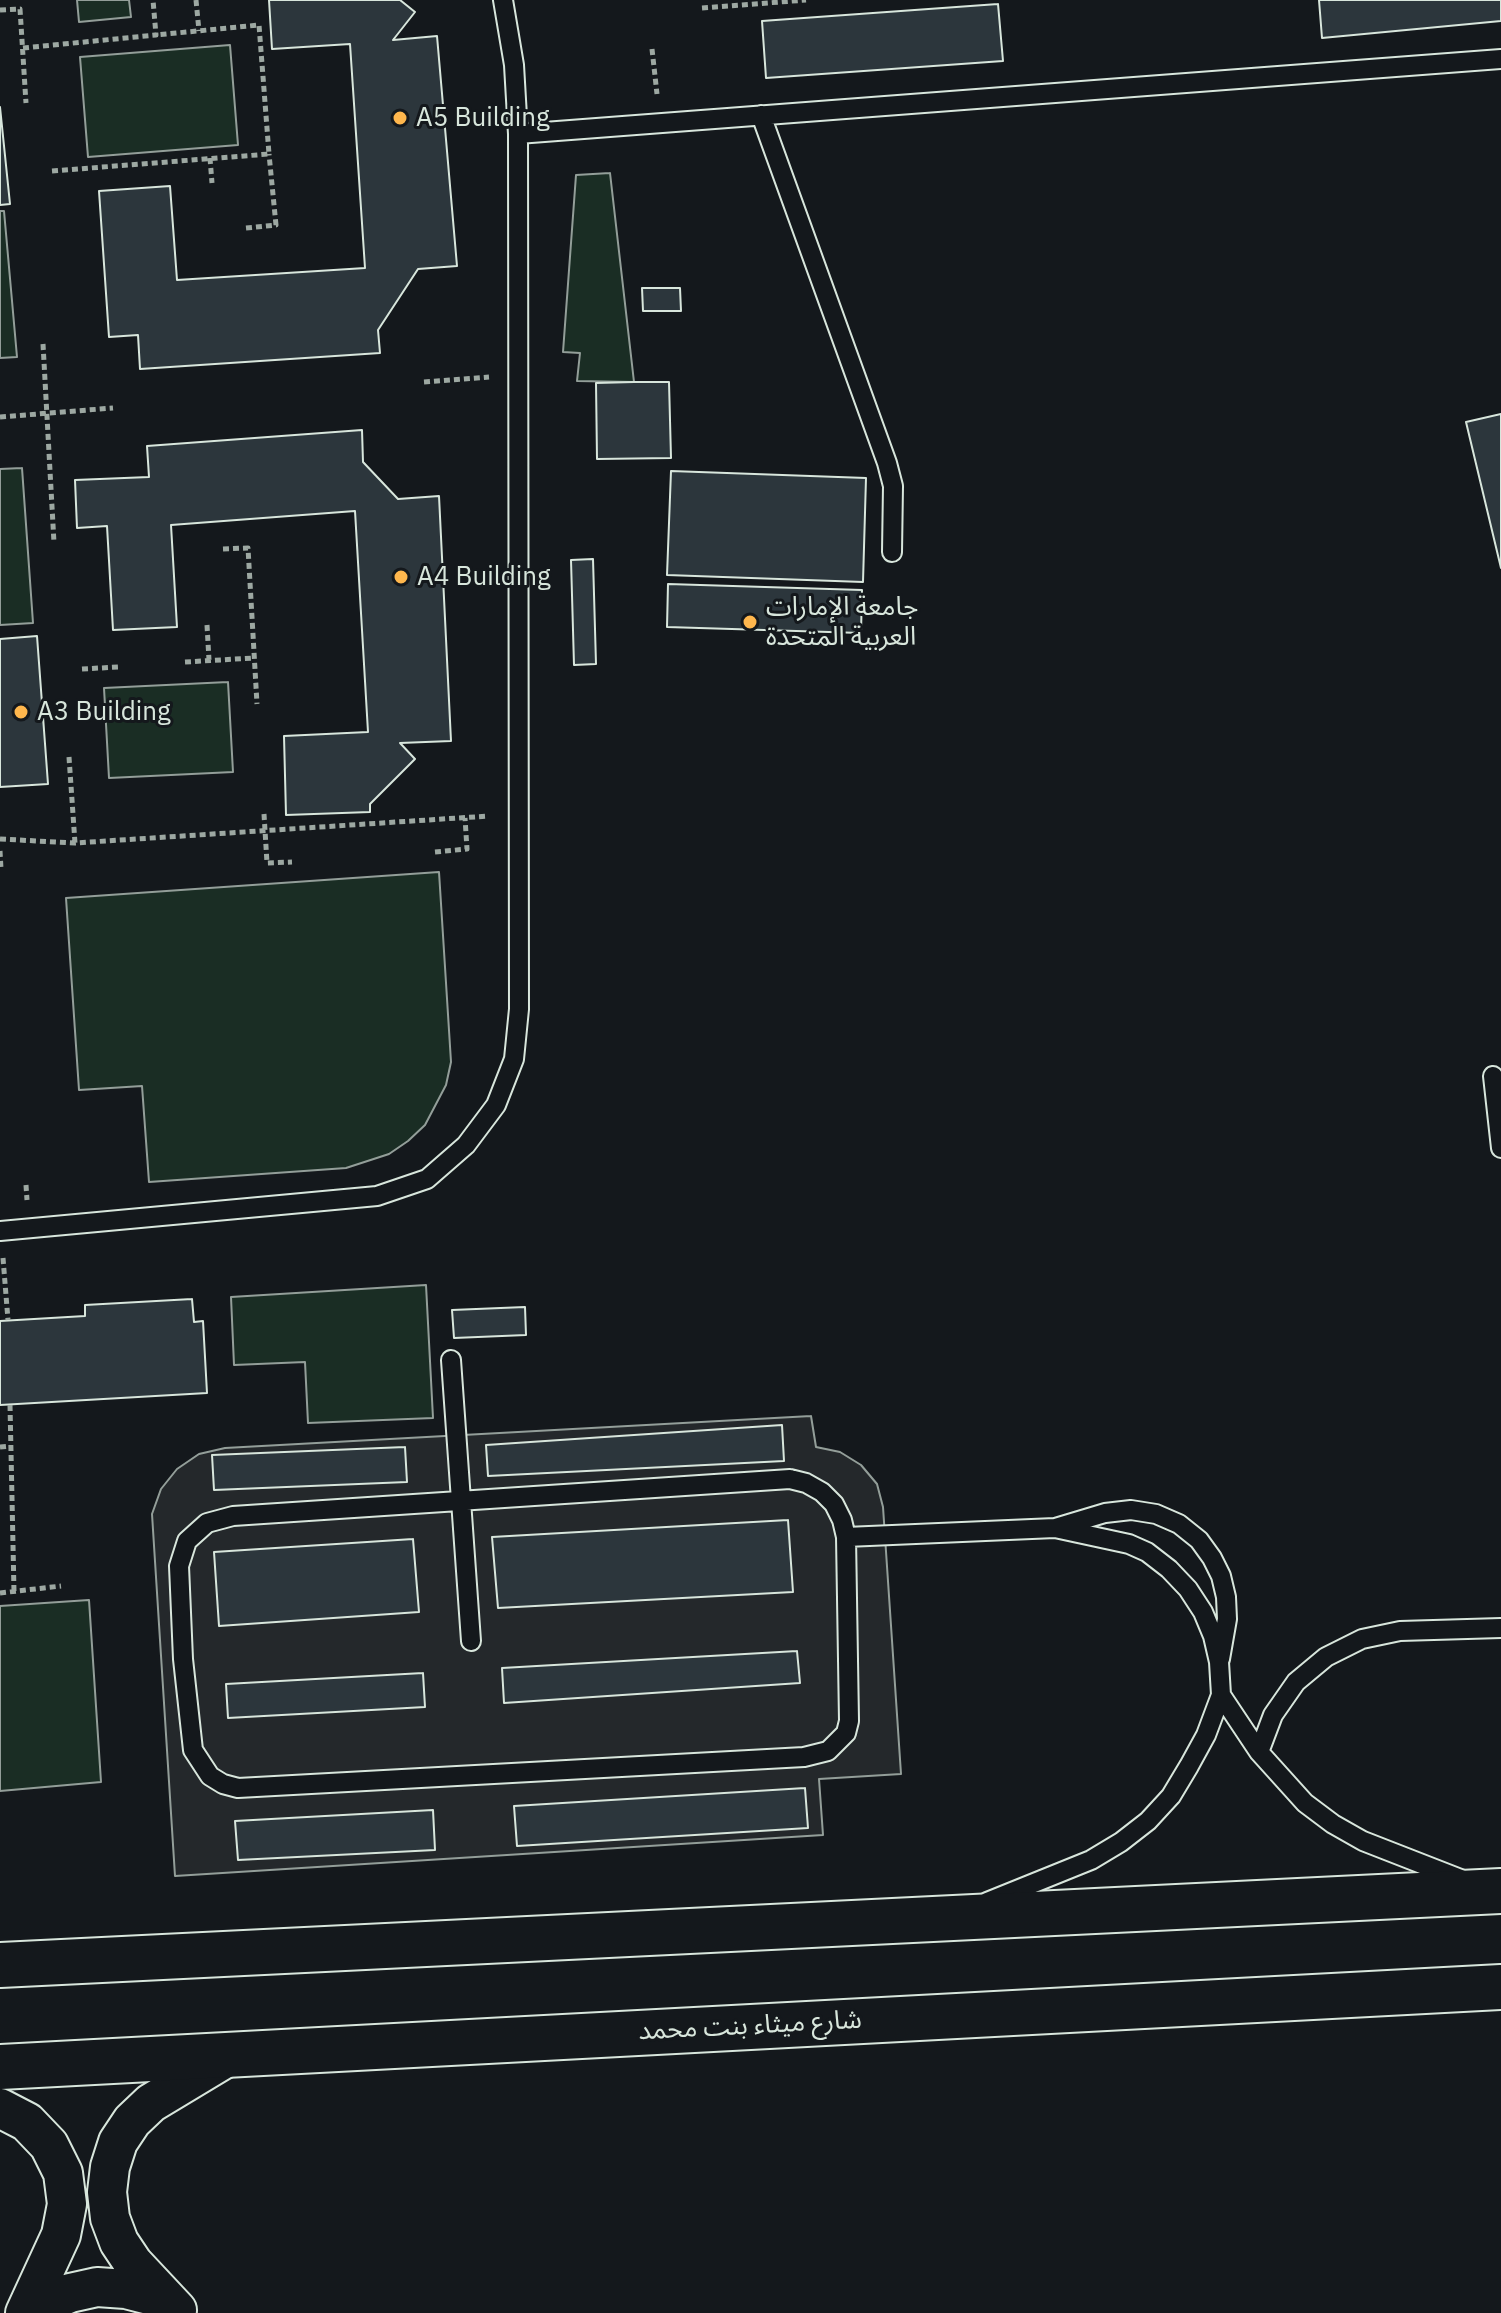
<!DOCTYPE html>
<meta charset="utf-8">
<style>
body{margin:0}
canvas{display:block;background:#14181c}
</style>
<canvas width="1501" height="2313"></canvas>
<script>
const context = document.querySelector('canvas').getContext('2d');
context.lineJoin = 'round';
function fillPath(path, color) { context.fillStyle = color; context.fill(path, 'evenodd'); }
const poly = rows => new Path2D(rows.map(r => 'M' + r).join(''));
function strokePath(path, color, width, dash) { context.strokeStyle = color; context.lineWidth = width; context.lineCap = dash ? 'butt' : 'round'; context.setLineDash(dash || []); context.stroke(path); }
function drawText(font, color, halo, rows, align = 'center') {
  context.font = font + ' "IBM Plex Sans","Noto Sans Arabic",sans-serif'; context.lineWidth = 6; context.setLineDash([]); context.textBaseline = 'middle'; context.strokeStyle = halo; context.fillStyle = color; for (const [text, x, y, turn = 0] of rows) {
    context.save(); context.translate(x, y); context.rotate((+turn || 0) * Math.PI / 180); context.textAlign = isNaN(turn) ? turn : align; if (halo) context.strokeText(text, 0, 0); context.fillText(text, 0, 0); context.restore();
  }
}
const green = poly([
 [77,0,129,0,131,17,79,22,77,0],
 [230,45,238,145,88,157,80,57,230,45],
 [610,173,634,382,577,381,580,353,563,352,576,175,610,173],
 [0,211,4,211,17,357,0,358,0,211],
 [22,468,33,623,0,625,0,469,22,468],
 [228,682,233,772,109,778,104,688,228,682],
 [439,872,451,1062,446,1085,425,1125,408,1141,389,1154,346,1168,149,1182,142,1086,79,1090,66,898,439,872],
 [426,1285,433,1418,308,1423,305,1362,234,1365,231,1297,426,1285],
 [89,1600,101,1782,0,1791,0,1606,89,1600]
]);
fillPath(green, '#1a2d24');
strokePath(green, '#939e99', 2);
const parking = poly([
 [811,1416,816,1447,840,1452,861,1465,877,1484,883,1507,901,1774,819,1779,823,1835,175,1876,152,1514,161,1489,177,1469,199,1454,225,1448,811,1416]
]);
fillPath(parking, '#24282b');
strokePath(parking, '#939e99', 2);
const building = poly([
 [269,0,400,0,415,12,393,40,437,36,457,266,418,269,378,330,380,353,140,369,138,335,109,337,99,191,170,186,177,280,365,268,350,44,272,49,269,0],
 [1319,0,1501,0,1501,21,1322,38,1319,0],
 [998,4,1003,61,766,78,762,21,998,4],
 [0,107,10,204,0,205,0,107],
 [642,288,680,288,681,311,643,311,642,288],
 [634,382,669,382,671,458,597,459,596,383,634,382],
 [1501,414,1501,568,1466,422,1501,414],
 [362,430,363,462,398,499,439,496,451,741,400,743,415,759,370,804,370,812,286,815,284,736,368,732,355,511,171,525,177,627,113,630,107,526,77,528,75,480,149,477,147,446,362,430],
 [671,471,866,478,863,582,667,575,671,471],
 [593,559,596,664,574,665,571,560,593,559],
 [668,584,862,590,861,633,667,627,668,584],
 [37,636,48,784,0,787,0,639,37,636],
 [192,1299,194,1322,203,1321,207,1393,0,1405,0,1321,85,1316,85,1305,192,1299],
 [525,1307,526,1335,454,1338,452,1310,525,1307],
 [782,1425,784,1461,488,1476,486,1445,782,1425],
 [405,1447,407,1482,214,1490,212,1455,405,1447],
 [788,1520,793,1592,498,1608,492,1537,788,1520],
 [413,1539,419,1612,219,1626,214,1552,413,1539],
 [797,1651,800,1683,504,1703,502,1668,797,1651],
 [423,1673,425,1707,228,1718,226,1684,423,1673],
 [805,1788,808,1828,517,1846,514,1806,805,1788],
 [433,1810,435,1850,238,1860,235,1821,433,1810]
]);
fillPath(building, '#2c363c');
strokePath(building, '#d8e6dc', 2);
const service = poly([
 [761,115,887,463,893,486,892,552],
 [518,134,1501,59],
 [1493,1076,1501,1148],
 [0,1231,377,1196,427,1179,466,1145,496,1105,514,1059,519,1009,518,134,514,65,503,0],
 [451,1360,471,1641],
 [790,1479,806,1483,822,1492,834,1504,842,1520,846,1537,849,1721,846,1733,828,1751,804,1757,238,1788,223,1784,210,1776,193,1750,183,1659,179,1566,187,1541,207,1523,233,1516,790,1479],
 [846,1537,1055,1528,1105,1513,1131,1510,1156,1514,1179,1524,1199,1540,1212,1558,1221,1576,1226,1597,1227,1619,1220,1659],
 [1221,1695,1259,1752,1305,1803,1333,1824,1363,1841,1463,1880],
 [1259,1752,1273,1715,1296,1682,1326,1657,1362,1639,1400,1631,1501,1628],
 [987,1902,1091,1860,1121,1842,1148,1821,1171,1796,1189,1766,1206,1735,1221,1695,1219,1662,1213,1636,1203,1612,1188,1589,1169,1569,1147,1552,1129,1544,1055,1528]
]);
const minor = poly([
 [0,2108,27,2122,49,2145,63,2173,67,2204,61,2235,25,2313],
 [177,2310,133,2263,119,2242,110,2218,107,2192,110,2167,118,2142,132,2121,151,2103,234,2053],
 [31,2313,44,2304,70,2293,97,2287,126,2289,153,2296,168,2305]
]);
const secondary = poly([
 [0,1965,1501,1891],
 [0,2067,1501,1987]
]);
strokePath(service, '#d8e6dc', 22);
strokePath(minor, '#d8e6dc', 42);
strokePath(secondary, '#d8e6dc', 48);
strokePath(poly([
 [196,0,199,31],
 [702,8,806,0],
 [0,10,20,9,26,103],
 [23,48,156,35,153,0],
 [652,49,657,94],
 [210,158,212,183],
 [52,171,269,154,259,25,156,35],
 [246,228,276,225,269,154],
 [43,344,54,543],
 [424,382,489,377],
 [0,417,113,408],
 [223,549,248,548,257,704],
 [207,625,209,660],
 [185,662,254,658],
 [82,669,118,667],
 [69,757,75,843],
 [264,814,267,863,292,862],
 [0,839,75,843,489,816],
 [0,851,1,869],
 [435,852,467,849,465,818],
 [26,1185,27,1200],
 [3,1258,8,1320],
 [10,1405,14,1592],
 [0,1447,10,1446],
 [0,1593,61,1586]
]), '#9da8a2', 5, [6, 4]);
strokePath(service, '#14181c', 18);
strokePath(minor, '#14181c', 38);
strokePath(secondary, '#14181c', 44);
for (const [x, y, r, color] of [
 [400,118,8,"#ffb74d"],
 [401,577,8,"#ffb74d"],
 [750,622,8,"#ffb74d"],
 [21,712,8,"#ffb74d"]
]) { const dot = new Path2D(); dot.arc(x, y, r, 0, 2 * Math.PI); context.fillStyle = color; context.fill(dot); strokePath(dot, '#14181c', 3); }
drawText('26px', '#d8e6dc', '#14181c', [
 ["A5 Building",416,118],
 ["A4 Building",417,577],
 ["جامعة الإمارات",766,607],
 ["العربية المتحدة",766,637],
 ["A3 Building",37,712]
], 'left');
drawText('26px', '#d8e6dc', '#14181c', [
 ["شارع ميثاء بنت محمد",750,2026,-3]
]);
</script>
